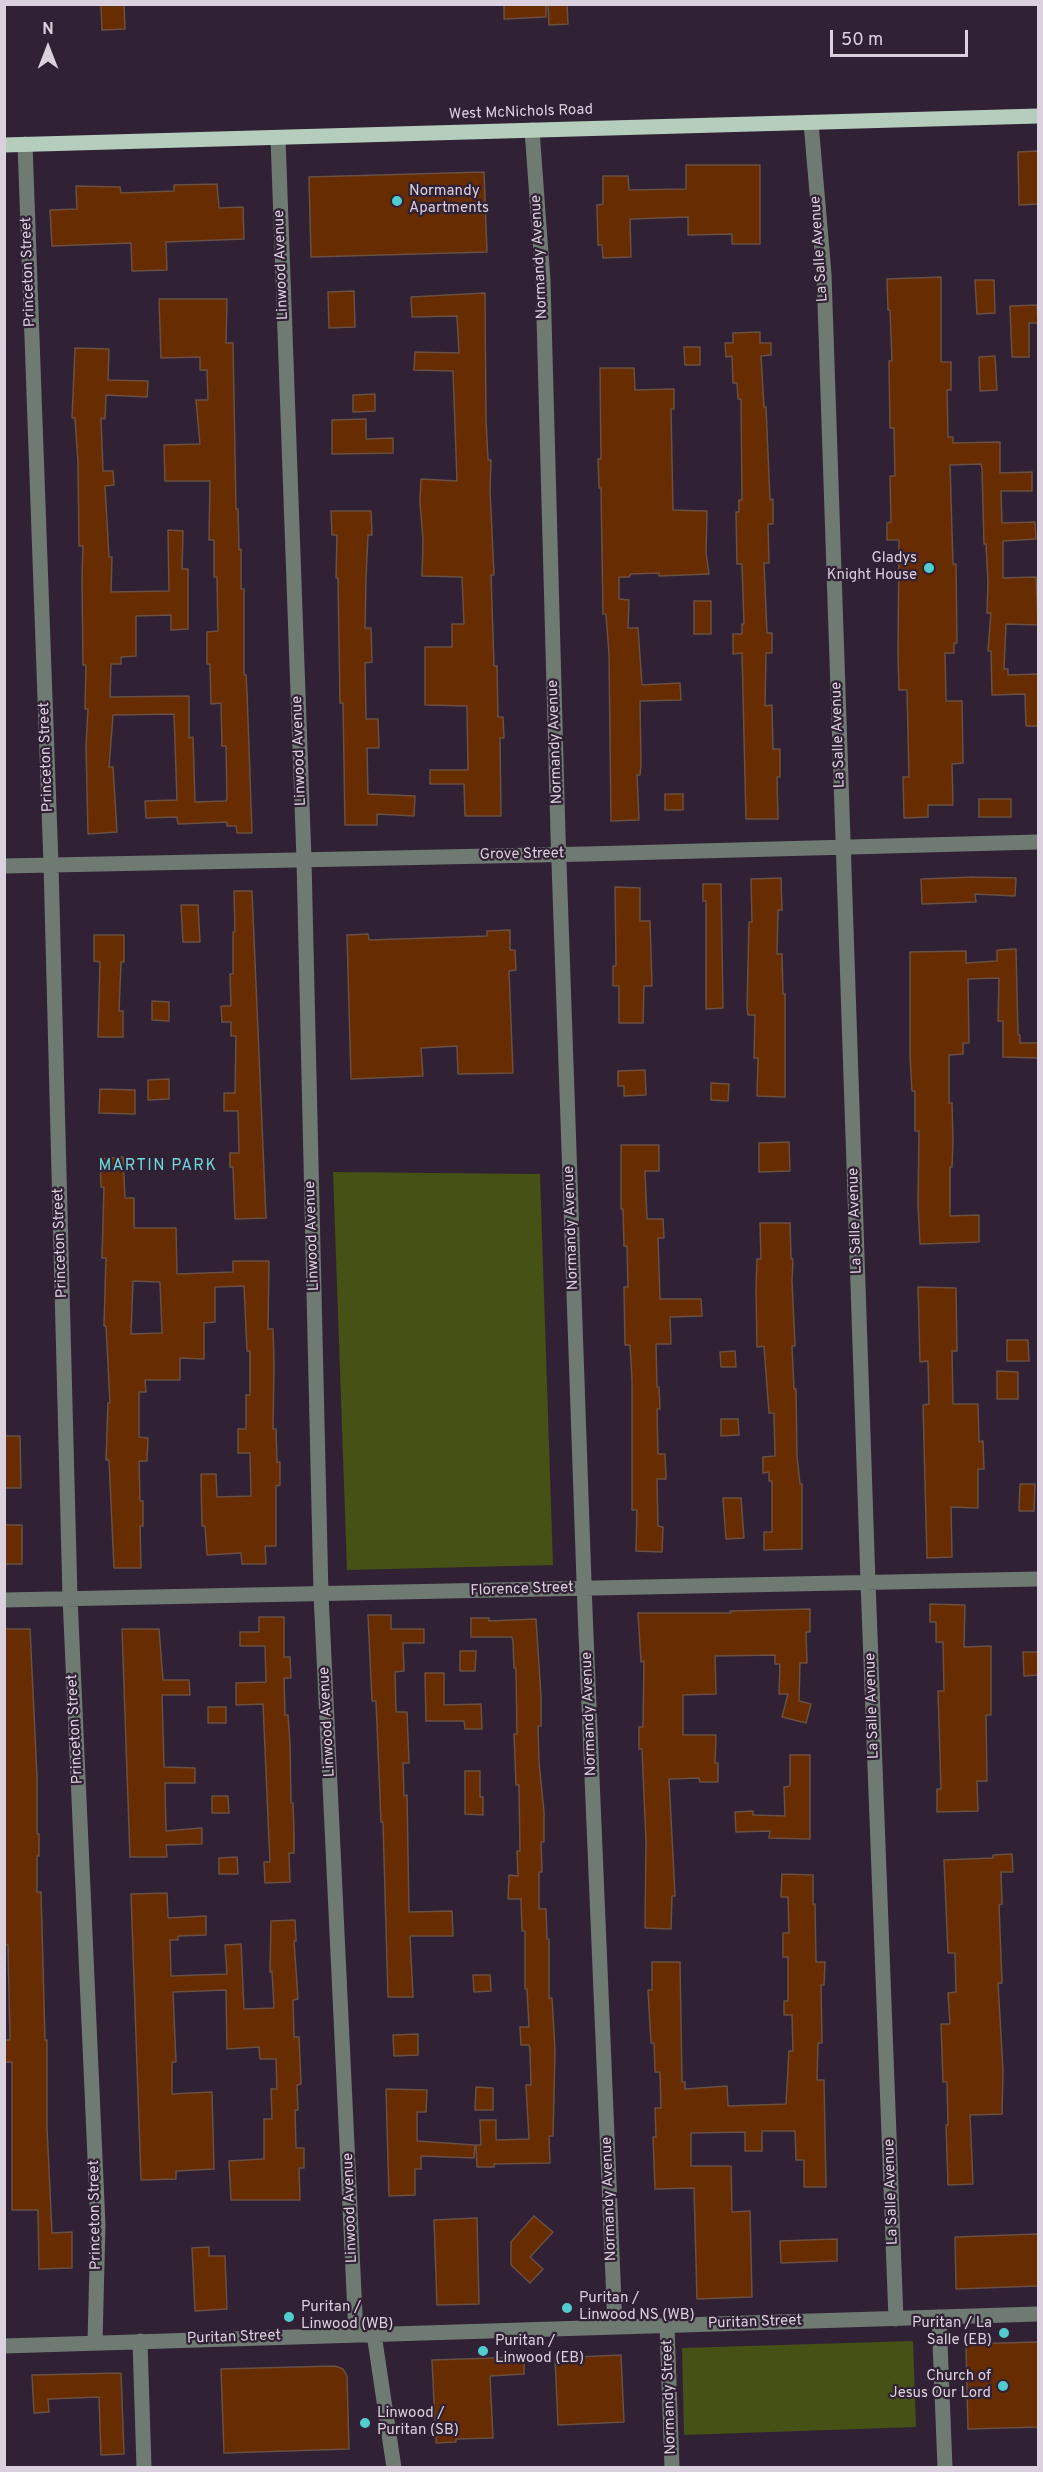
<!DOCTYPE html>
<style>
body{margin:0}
#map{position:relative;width:1043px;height:2472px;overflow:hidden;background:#312134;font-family:Overpass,sans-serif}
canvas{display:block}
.frame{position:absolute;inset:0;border:6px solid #dbd0dd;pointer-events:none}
.north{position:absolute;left:18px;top:18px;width:60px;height:60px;-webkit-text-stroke:4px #312134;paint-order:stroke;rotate:0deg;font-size:16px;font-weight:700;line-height:24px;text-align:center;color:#dbd0dd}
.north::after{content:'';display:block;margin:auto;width:21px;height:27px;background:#dbd0dd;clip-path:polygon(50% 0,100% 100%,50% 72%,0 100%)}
.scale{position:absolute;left:830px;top:30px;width:138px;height:27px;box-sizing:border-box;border:3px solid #dbd0dd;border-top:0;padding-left:8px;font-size:18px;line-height:21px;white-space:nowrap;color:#dbd0dd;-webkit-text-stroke:4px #312134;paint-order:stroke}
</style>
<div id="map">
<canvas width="1043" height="2472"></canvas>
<div class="frame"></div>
<div class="north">N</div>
<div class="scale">50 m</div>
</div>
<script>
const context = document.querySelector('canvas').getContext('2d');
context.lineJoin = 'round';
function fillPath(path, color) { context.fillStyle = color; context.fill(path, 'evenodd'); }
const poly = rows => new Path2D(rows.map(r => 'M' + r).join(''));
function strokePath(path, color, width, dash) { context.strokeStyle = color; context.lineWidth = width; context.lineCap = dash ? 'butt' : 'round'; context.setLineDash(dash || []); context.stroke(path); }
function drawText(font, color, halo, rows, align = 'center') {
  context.font = font + ' Overpass,sans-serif'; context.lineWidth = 4.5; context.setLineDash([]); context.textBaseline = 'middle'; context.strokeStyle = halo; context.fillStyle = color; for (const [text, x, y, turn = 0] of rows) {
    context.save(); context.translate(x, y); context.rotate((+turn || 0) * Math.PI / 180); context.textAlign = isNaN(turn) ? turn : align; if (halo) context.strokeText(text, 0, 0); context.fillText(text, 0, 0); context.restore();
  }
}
fillPath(poly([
 [333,1172,540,1174,553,1565,347,1570],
 [913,2341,916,2427,684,2435,682,2348]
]), '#455115');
const building = poly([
 [101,4,124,4,125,29,102,30,101,4],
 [504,4,546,4,546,17,504,19,504,4],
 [548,4,567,4,568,24,549,25,548,4],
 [1038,151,1038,204,1019,205,1018,152,1038,151],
 [686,165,760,165,760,244,732,244,732,234,688,235,688,217,630,219,631,257,603,258,602,245,598,245,597,205,603,204,603,176,628,176,629,190,686,189,686,165],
 [484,172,487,252,311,257,309,177,484,172],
 [217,184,219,208,243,207,244,239,166,242,167,270,132,271,131,243,52,246,50,210,77,209,76,186,120,187,121,193,174,191,174,185,217,184],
 [941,277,941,362,951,362,951,390,947,390,948,437,953,437,953,443,1000,442,1000,473,1032,472,1032,491,1001,491,1002,523,1035,522,1036,539,1003,541,1003,578,1036,577,1038,625,1006,624,1004,669,1008,669,1008,675,1038,674,1038,726,1026,726,1025,694,992,695,991,651,988,651,991,613,987,613,988,582,986,544,984,544,982,469,981,464,950,465,953,564,956,564,957,643,954,643,954,653,945,653,946,701,962,701,963,763,952,764,953,805,928,805,928,817,904,818,903,777,909,777,907,690,899,690,898,654,899,540,887,540,887,523,891,522,890,476,895,476,894,428,890,428,889,361,892,361,890,310,888,310,887,279,941,277],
 [975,280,994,280,995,313,977,314,975,280],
 [354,291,355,327,329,328,328,292,354,291],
 [485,293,486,419,488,460,491,460,490,490,494,575,491,575,494,666,497,666,498,717,503,717,504,738,500,738,501,816,465,816,464,784,430,784,430,770,468,770,467,706,425,705,425,647,452,647,452,624,464,624,462,577,422,576,423,540,420,502,421,479,457,481,453,371,414,370,415,352,459,353,457,316,412,317,411,297,485,293],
 [159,299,227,299,226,343,233,343,236,509,238,509,239,550,241,549,241,589,244,589,244,675,246,675,247,692,252,833,237,833,236,826,227,826,227,822,178,824,177,817,146,818,145,801,177,800,174,714,113,715,109,767,113,767,117,832,88,834,86,746,88,709,85,709,86,665,83,665,82,578,83,546,79,546,78,462,75,418,72,418,75,348,109,349,108,380,148,381,147,397,106,395,105,419,101,418,103,471,113,471,114,485,105,486,109,557,112,557,111,592,169,591,168,530,183,531,182,569,188,569,188,629,171,630,171,615,136,616,136,656,121,657,121,664,111,664,110,697,189,696,189,738,193,737,195,802,226,801,227,798,226,746,222,746,221,703,211,704,210,664,207,664,207,632,218,631,217,577,214,577,214,540,209,540,210,481,165,481,164,445,200,444,196,400,208,400,207,370,200,370,200,357,161,358,159,299],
 [1037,305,1038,323,1029,323,1029,357,1012,357,1010,306,1037,305],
 [760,332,760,343,771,343,771,355,761,356,764,407,766,407,770,500,773,499,773,524,768,524,769,563,764,563,767,633,772,633,772,653,766,653,765,706,772,705,773,749,780,749,780,777,777,777,778,819,746,819,742,653,733,654,733,634,742,634,742,624,744,624,742,564,737,564,736,512,739,512,739,500,742,500,741,399,738,399,737,383,733,383,732,356,726,357,725,343,733,343,733,333,760,332],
 [684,347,700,347,700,365,685,365,684,347],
 [995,356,997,390,980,391,979,357,995,356],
 [600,368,634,368,635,390,674,389,674,409,671,409,673,510,707,511,706,553,709,574,659,576,659,573,631,574,629,577,619,577,619,599,629,600,628,628,638,628,642,685,680,683,681,700,640,701,641,765,640,775,637,775,639,820,611,821,609,654,606,614,603,614,601,488,599,488,598,459,601,459,600,368],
 [375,394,375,411,353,412,353,395,375,394],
 [366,419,366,439,393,438,393,453,332,454,332,420,366,419],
 [331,511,371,511,372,535,368,535,366,578,365,628,371,628,372,662,365,663,366,719,378,719,379,748,367,748,368,794,415,796,414,816,377,814,377,825,345,825,343,703,340,703,338,578,336,578,337,535,332,535,331,511],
 [694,601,711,601,711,634,694,634,694,601],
 [665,794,683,794,683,810,665,810,665,794],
 [979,799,1011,799,1011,817,979,817,979,799],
 [973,877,1016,878,1015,896,975,894,976,902,922,904,921,879,973,877],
 [781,878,782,910,778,910,777,954,782,954,783,994,785,994,785,1097,757,1096,758,1058,754,1058,755,1015,748,1015,747,1008,749,922,752,922,751,879,781,878],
 [703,884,721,884,723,1008,706,1009,706,901,703,901,703,884],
 [615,887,640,888,640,921,650,921,652,986,644,986,643,1023,619,1023,619,986,613,986,613,966,616,966,615,887],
 [234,891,252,891,266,1218,235,1219,233,1167,230,1167,230,1153,239,1153,238,1111,224,1111,224,1093,235,1093,236,1036,231,1036,231,1022,222,1022,221,1006,231,1006,230,974,233,974,233,932,235,932,234,891],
 [181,905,198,905,200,942,183,942,181,905],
 [510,930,510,950,515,950,516,970,509,971,513,1073,458,1074,457,1046,421,1048,423,1076,351,1079,347,935,368,934,369,940,487,936,487,931,510,930],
 [94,935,124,935,124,962,121,962,119,1011,123,1011,123,1037,98,1037,100,962,94,961,94,935],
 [1016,949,1018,1035,1020,1035,1020,1043,1038,1043,1038,1058,1003,1057,1003,1021,998,1021,999,978,968,979,969,1043,963,1043,963,1054,949,1055,949,1103,952,1103,953,1140,952,1167,950,1167,950,1216,979,1215,979,1242,920,1244,918,1204,919,1131,915,1131,915,1091,912,1091,910,1056,910,952,966,951,966,963,997,961,997,950,1016,949],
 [152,1001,169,1002,169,1021,152,1020,152,1001],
 [645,1070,646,1095,624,1096,624,1086,618,1086,618,1071,645,1070],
 [169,1079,169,1099,148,1100,148,1080,169,1079],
 [711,1083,729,1084,728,1101,711,1100,711,1083],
 [100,1089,135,1090,135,1114,99,1113,100,1089],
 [789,1142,790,1171,759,1172,759,1143,789,1142],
 [621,1145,659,1145,659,1171,645,1171,647,1219,663,1219,664,1238,658,1238,660,1299,701,1299,702,1316,670,1317,671,1344,656,1344,657,1387,659,1387,660,1409,657,1409,658,1454,665,1454,666,1479,657,1479,658,1526,663,1527,662,1552,636,1551,637,1510,632,1510,632,1380,630,1345,625,1345,624,1287,628,1287,627,1246,624,1246,623,1209,621,1209,621,1145],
 [123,1157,125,1198,134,1198,134,1228,176,1228,177,1274,233,1272,233,1261,269,1261,268,1329,273,1329,274,1363,273,1429,276,1429,277,1462,280,1462,280,1485,276,1486,276,1546,265,1546,266,1564,242,1564,241,1553,207,1555,205,1526,202,1526,201,1474,216,1474,217,1497,251,1496,250,1453,238,1453,238,1429,246,1429,246,1395,250,1395,250,1351,247,1351,244,1286,215,1287,215,1322,204,1323,204,1359,180,1358,180,1380,145,1380,146,1392,139,1392,139,1437,148,1438,147,1461,139,1461,140,1501,143,1501,143,1526,140,1526,141,1568,114,1568,109,1460,106,1460,108,1403,110,1403,106,1326,104,1326,106,1258,102,1258,104,1187,101,1187,100,1159,123,1157],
 [133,1281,160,1282,162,1333,131,1334,133,1281],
 [760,1223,790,1223,791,1259,793,1259,792,1281,795,1346,792,1346,794,1389,796,1389,797,1456,800,1484,802,1484,802,1549,764,1550,764,1532,772,1532,772,1481,769,1481,769,1472,763,1473,763,1457,775,1456,774,1413,769,1413,764,1346,757,1347,756,1290,757,1259,761,1259,760,1223],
 [918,1287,956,1288,957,1351,952,1351,953,1404,978,1404,979,1442,983,1441,984,1469,978,1469,978,1508,951,1507,952,1557,927,1558,923,1405,929,1404,928,1361,920,1362,918,1287],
 [1007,1340,1028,1340,1029,1361,1007,1361,1007,1340],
 [735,1351,736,1367,721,1367,720,1352,735,1351],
 [997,1371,1018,1372,1018,1399,997,1399,997,1371],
 [721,1419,738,1419,739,1435,721,1436,721,1419],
 [4,1436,20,1436,21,1488,4,1488,4,1436],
 [1020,1484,1035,1484,1034,1511,1019,1511,1020,1484],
 [723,1498,741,1498,744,1538,726,1539,723,1498],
 [4,1525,22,1525,22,1564,4,1564,4,1525],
 [930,1604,965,1605,964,1647,991,1646,991,1715,986,1715,987,1781,977,1781,978,1811,937,1812,937,1789,941,1789,938,1691,944,1691,943,1642,936,1642,936,1622,930,1622,930,1604],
 [810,1609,810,1632,806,1632,807,1663,800,1663,799,1701,811,1704,806,1723,782,1717,788,1694,779,1694,780,1664,775,1664,775,1655,715,1656,716,1694,683,1695,683,1735,716,1735,715,1763,718,1763,718,1782,700,1782,699,1778,669,1779,675,1896,672,1896,671,1929,645,1928,646,1842,642,1749,639,1749,639,1727,643,1727,644,1661,641,1662,638,1613,731,1613,730,1611,810,1609],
 [368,1615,391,1615,391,1629,424,1629,424,1643,403,1643,404,1671,395,1672,396,1712,407,1712,409,1763,403,1763,404,1796,407,1795,409,1912,452,1911,453,1936,410,1936,413,1997,388,1997,383,1822,381,1822,376,1701,372,1701,368,1615],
 [259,1617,284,1617,284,1657,290,1657,291,1678,284,1678,285,1715,288,1715,290,1744,291,1803,293,1803,294,1832,294,1853,289,1853,290,1882,265,1883,264,1862,270,1862,263,1704,236,1705,236,1683,266,1682,265,1646,240,1646,240,1632,259,1632,259,1617],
 [471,1618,489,1618,489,1621,536,1619,541,1697,541,1726,538,1726,539,1763,544,1812,544,1842,541,1842,542,1872,539,1872,539,1909,546,1909,547,1939,549,1939,549,1998,552,1998,555,2050,553,2136,549,2136,550,2163,494,2164,494,2167,477,2167,476,2145,481,2145,480,2120,496,2120,496,2140,529,2139,526,2085,531,2085,530,2050,529,2045,521,2045,520,2027,529,2027,527,1989,525,1989,525,1931,522,1931,521,1899,508,1899,509,1875,518,1876,517,1851,520,1851,519,1785,516,1785,514,1734,517,1734,516,1668,514,1668,513,1641,512,1637,471,1637,471,1618],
 [4,1629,30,1629,37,1776,37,1834,39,1834,39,1856,37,1856,37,1892,41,1892,45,2040,47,2040,47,2128,52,2233,72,2232,72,2268,39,2269,38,2210,12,2210,12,2062,4,2062,4,2040,10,2040,8,1945,4,1945,4,1629],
 [122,1629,159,1629,163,1680,189,1680,190,1695,162,1695,164,1767,195,1768,195,1783,165,1783,166,1831,202,1828,202,1844,166,1845,167,1857,130,1857,122,1629],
 [460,1651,476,1651,475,1671,460,1671,460,1651],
 [1023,1652,1038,1652,1038,1675,1024,1676,1023,1652],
 [425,1673,444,1673,444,1705,481,1704,482,1729,465,1729,464,1721,426,1721,425,1673],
 [208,1707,226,1707,226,1723,208,1723,208,1707],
 [790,1755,810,1755,810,1839,769,1838,770,1831,736,1832,735,1812,753,1811,753,1815,785,1816,784,1787,790,1786,790,1755],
 [465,1771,480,1771,480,1797,483,1797,483,1815,465,1814,465,1771],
 [212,1796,228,1796,229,1813,212,1813,212,1796],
 [1012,1854,1013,1872,1001,1872,1002,1904,999,1905,1002,1983,998,1983,1003,2071,1002,2114,970,2115,973,2184,948,2185,946,2125,948,2125,947,2082,943,2082,941,2024,950,2024,948,1993,956,1992,955,1953,948,1953,944,1860,993,1858,993,1855,1012,1854],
 [237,1857,238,1874,219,1874,219,1858,237,1857],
 [782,1874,813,1875,813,1904,815,1904,816,1962,825,1962,824,1985,821,1985,822,2043,818,2043,817,2080,824,2080,826,2187,804,2187,804,2160,796,2160,795,2131,762,2131,762,2151,745,2151,745,2132,691,2133,691,2166,731,2166,732,2212,750,2211,752,2297,697,2299,694,2188,655,2189,653,2137,656,2137,655,2108,661,2108,660,2072,655,2072,654,2043,651,2043,648,1990,652,1990,652,1962,680,1962,682,2082,685,2082,685,2089,727,2086,728,2106,786,2104,789,2051,793,2051,792,2015,784,2015,784,2001,788,2001,788,1957,783,1957,783,1933,789,1933,788,1897,781,1897,782,1874],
 [167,1893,168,1918,206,1916,206,1935,178,1936,178,1940,170,1940,171,1976,227,1974,225,1945,241,1944,244,2009,274,2008,272,1971,270,1972,271,1921,295,1920,296,1941,294,1941,298,1999,293,2000,294,2037,299,2037,301,2084,297,2085,298,2110,295,2110,296,2148,304,2148,304,2168,299,2168,300,2200,231,2200,229,2161,264,2159,264,2119,272,2119,271,2089,277,2089,276,2059,260,2059,259,2047,227,2049,226,1990,173,1992,176,2062,172,2062,172,2094,212,2092,214,2169,176,2171,176,2179,141,2180,131,1894,167,1893],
 [473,1975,490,1975,491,1991,474,1992,473,1975],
 [418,2034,418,2055,394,2056,393,2035,418,2034],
 [476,2087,493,2088,493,2110,475,2110,476,2087],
 [386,2089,427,2090,426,2112,417,2112,417,2141,475,2145,474,2158,421,2156,421,2169,415,2169,415,2195,389,2196,386,2089],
 [534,2216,553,2232,530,2257,543,2269,530,2283,511,2265,511,2242,534,2216],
 [477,2218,479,2304,437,2305,434,2220,477,2218],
 [1038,2234,1038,2286,956,2289,955,2237,1038,2234],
 [837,2239,837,2261,781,2263,780,2241,837,2239],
 [209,2247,209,2256,225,2256,227,2309,195,2311,192,2248,209,2247],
 [1038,2342,1038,2427,968,2429,966,2344,1038,2342],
 [621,2355,624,2422,558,2425,555,2358,621,2355],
 [524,2357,524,2374,490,2376,493,2438,456,2439,456,2442,436,2443,432,2360,524,2357],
 [335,2366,343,2369,347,2376,349,2449,224,2453,221,2369,335,2366],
 [121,2373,124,2454,101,2455,99,2397,48,2399,49,2412,34,2413,32,2375,121,2373]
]);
fillPath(building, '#672c00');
strokePath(building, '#6a5042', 1.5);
strokePath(poly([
 [811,123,824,274,868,1582,896,2319],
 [532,130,543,281,558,834,585,1610,615,2326],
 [278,138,304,860,321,1594,356,2335],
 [25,144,51,864,70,1597,98,2225,95,2342],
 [4,866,586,854,1038,842],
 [4,1600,1038,1579],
 [939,2317,945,2468],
 [667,2326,672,2468],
 [374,2334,394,2468],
 [140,2341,144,2468],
 [4,2346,1038,2314]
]), '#6e7a72', 15);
strokePath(poly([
 [4,145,1038,116]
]), '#b5cdbd', 15);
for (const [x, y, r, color] of [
 [397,201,6,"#52cdcf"],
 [929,568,6,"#52cdcf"],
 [567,2308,6,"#52cdcf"],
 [289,2317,6,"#52cdcf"],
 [1004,2333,6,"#52cdcf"],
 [483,2351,6,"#52cdcf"],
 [1003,2386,6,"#52cdcf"],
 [365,2423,6,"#52cdcf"]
]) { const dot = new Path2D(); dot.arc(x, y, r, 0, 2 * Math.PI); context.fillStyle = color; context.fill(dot); strokePath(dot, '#312134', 2); }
drawText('15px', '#dbd0dd', '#312134', [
 ["West McNichols Road",521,113,-2],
 ["La Salle Avenue",820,249,-94],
 ["Normandy Avenue",540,257,-93],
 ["Linwood Avenue",282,265,-92],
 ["Princeton Street",29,272,-92],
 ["La Salle Avenue",839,735,-92],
 ["Normandy Avenue",556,742,-92],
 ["Linwood Avenue",300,751,-92],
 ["Princeton Street",47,757,-92],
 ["Grove Street",522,855,-1],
 ["La Salle Avenue",856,1221,-92],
 ["Normandy Avenue",572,1228,-92],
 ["Linwood Avenue",313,1236,-92],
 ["Princeton Street",61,1243,-92],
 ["Florence Street",522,1590,-2],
 ["La Salle Avenue",873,1706,-92],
 ["Normandy Avenue",590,1714,-92],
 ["Linwood Avenue",328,1722,-93],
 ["Princeton Street",76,1729,-93],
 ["La Salle Avenue",892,2192,-92],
 ["Normandy Avenue",610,2199,-92],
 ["Linwood Avenue",351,2208,-92],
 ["Princeton Street",96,2215,-91],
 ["Puritan Street",755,2323,-2],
 ["Puritan Street",234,2338,-2],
 ["Normandy Street",670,2397,-92]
]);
drawText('15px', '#dbd0dd', '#312134', [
 ["Normandy",409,192],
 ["Apartments",409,209],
 ["Gladys",917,559,"right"],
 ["Knight House",917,576,"right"],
 ["Puritan /",579,2299],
 ["Linwood NS (WB)",579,2316],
 ["Puritan /",301,2308],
 ["Linwood (WB)",301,2325],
 ["Puritan / La",992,2324,"right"],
 ["Salle (EB)",992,2341,"right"],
 ["Puritan /",495,2342],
 ["Linwood (EB)",495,2359],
 ["Church of",991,2377,"right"],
 ["Jesus Our Lord",991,2394,"right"],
 ["Linwood /",377,2414],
 ["Puritan (SB)",377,2431]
], 'left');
context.letterSpacing = '1.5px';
drawText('16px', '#6dd9dc', '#312134', [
 ["MARTIN PARK",158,1167]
]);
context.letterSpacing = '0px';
</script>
